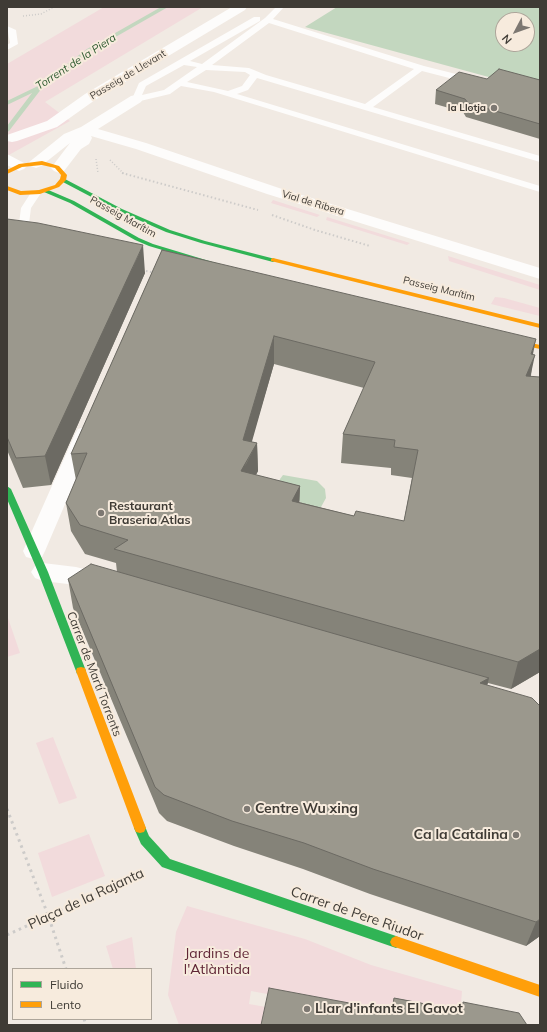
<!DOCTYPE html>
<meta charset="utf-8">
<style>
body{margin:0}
#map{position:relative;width:547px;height:1032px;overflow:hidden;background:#f1eae3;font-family:Mulish,sans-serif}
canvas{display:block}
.frame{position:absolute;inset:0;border:8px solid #3f3b35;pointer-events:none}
.legend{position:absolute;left:12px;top:968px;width:140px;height:52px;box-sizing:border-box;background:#f7ebdd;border:1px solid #ada59a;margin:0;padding:5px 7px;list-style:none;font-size:12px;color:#3f3b35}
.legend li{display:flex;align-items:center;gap:8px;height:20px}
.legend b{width:20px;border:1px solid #ada59a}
.north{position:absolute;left:495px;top:12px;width:40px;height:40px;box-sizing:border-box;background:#f7ebdd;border:1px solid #ada59a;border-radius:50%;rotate:229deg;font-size:11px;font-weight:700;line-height:16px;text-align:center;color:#3f3b35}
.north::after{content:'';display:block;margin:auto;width:14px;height:18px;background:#7d7872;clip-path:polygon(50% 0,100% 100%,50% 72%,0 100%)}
</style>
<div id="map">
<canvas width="547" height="1032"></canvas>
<div class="frame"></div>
<ul class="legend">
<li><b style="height:5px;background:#30b455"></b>Fluido</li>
<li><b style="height:5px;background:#ff9f0a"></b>Lento</li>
</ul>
<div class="north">N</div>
</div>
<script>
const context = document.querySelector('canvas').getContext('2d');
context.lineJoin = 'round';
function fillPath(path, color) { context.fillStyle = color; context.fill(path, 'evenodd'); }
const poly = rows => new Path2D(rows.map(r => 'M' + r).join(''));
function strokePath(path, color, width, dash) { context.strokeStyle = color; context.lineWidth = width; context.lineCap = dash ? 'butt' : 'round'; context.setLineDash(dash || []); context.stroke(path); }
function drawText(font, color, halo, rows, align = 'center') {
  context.font = font + ' Mulish,sans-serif'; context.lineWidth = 4; context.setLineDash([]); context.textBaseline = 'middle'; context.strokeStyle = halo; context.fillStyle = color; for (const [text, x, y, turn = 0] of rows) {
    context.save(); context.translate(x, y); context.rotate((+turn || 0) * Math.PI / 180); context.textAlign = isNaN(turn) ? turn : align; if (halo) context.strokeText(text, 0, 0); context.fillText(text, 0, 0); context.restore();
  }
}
fillPath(poly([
 [104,7,203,7,45,102,70,121,7,156,7,64],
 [273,200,320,215,317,217,271,203],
 [327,217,410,243,407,245,326,220],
 [448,256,540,285,540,290,449,261],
 [495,297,504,298,540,308,540,316,491,304],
 [7,615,20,653,7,657],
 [53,737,77,798,59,804,36,743],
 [89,834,105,876,52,897,38,853],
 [187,906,305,939,371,965,462,991,460,1017,391,1017,251,991,249,1004,266,1007,262,1025,179,1025,168,995,176,932],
 [132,937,136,969,113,969,106,946]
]), '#f2dbdc');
fillPath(poly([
 [337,7,540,7,540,91,305,27],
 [503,20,527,20,527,44,503,44],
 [283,475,317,481,325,489,326,498,321,507,312,509,302,505,298,498,278,486,280,479]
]), '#c3d7bf');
fillPath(poly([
 [161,7,168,7,91,51,42,88,9,131,7,132,7,126,32,93,7,105,7,101,38,86,87,49,161,7]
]), '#c3d7bf');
strokePath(poly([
 [23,16,41,14,54,7],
 [96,159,98,173],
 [110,160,124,174]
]), '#cdcbc9', 1.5, [1, 2]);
strokePath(poly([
 [122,173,258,210],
 [272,215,315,230,370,246],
 [146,271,156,273]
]), '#cdcbc9', 2, [1.5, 2.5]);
strokePath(poly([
 [7,809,48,915,66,969],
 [7,935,137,875],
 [84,1019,86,1025]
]), '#cdcbc9', 3, [2.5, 4]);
fillPath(poly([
 [276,7,284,7,273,19,424,66,456,74,457,76,453,79,422,71,373,107,540,156,540,162,257,78,248,90,237,94,540,186,540,192,214,92,181,86,170,94,136,102,132,99,139,83,254,17,260,17,260,21,190,61,202,64,265,18,276,7],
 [269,23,414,69,365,104,266,75,249,68,212,65,269,23],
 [184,65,197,67,164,90,142,95,146,86,184,65],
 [206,70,245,72,250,75,242,86,228,91,187,82,206,70],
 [7,26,16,30,18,44,7,50,7,45,10,43,7,26],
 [36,190,41,193,31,208,27,239,22,242,18,241,17,239,21,208,32,191,36,190]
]), '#fdfcfb');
fillPath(poly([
 [232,7,247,7,245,10,95,100,57,127,17,141,12,142,7,141,7,135,47,121,85,94,232,7],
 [136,95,141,96,143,99,141,102,98,129,146,143,279,188,540,268,540,279,267,194,136,149,91,136,92,138,89,144,81,149,64,171,59,173,54,171,51,168,70,143,41,166,36,168,31,166,28,163,64,134,81,127,131,96,136,95],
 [7,154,24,163,27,166,24,169,19,171,7,165,7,154],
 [85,427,92,429,95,434,45,551,42,557,34,559,26,557,23,551,75,434,78,429,85,427],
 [43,563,76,567,103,574,111,577,115,583,111,589,103,592,76,585,43,581,35,578,31,572,35,566,43,563]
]), '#fdfcfb');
fillPath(poly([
 [63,178,122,209,170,230,205,241,275,259,277,260,273,262,201,243,166,232,118,211,61,181,60,180,63,178],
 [46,189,74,201,139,238,153,244,219,264,217,265,213,265,149,246,135,240,70,203,44,192,43,191,46,189],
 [7,486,11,489,48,572,86,671,85,674,81,675,77,674,76,671,38,572,7,499,7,486],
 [140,823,144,824,149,836,170,859,396,936,400,938,402,942,400,946,396,948,162,867,141,844,134,828,136,824,140,823]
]), '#30b455');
fillPath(poly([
 [42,161,59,166,67,175,66,180,59,187,40,194,20,195,7,190,7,186,21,191,39,190,55,185,60,179,61,175,55,168,42,165,22,167,7,174,7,170,19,164,42,161],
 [273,258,540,324,540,328,271,261,271,259,273,258],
 [503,337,506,337,540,345,540,349,503,341,503,337],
 [81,667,85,668,86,671,146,828,144,832,140,833,136,832,134,828,76,671,77,668,81,667],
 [396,936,540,985,540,997,392,946,390,942,392,938,396,936]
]), '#ff9f0a');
fillPath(poly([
 [487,79,540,80,540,139,466,117,463,112,435,104,436,90],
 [7,219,145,273,51,485,23,488,7,450],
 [162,250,533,354,531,376,540,672,511,689,488,683,487,685,540,936,526,946,370,894,303,869,234,846,167,821,159,813,73,608,68,579,117,572,116,563,85,554,71,531,66,503,76,480,71,454],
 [274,364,364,388,343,434,341,463,391,468,391,475,412,478,404,521,354,516,299,502,300,486,256,475,258,471,257,443,251,442],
 [394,998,461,1010,463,1002,527,1025,392,1011]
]), '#858379');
fillPath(poly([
 [143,245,145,273,51,485,45,456],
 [274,336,274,364,245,466,257,443,258,471,242,500,241,471,243,440],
 [536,339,531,364,535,355,529,383,526,376,531,354],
 [300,486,299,514,292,501],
 [540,649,540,672,511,689,518,662],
 [489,678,482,706,480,683],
 [540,919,540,936,526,946,536,922]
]), '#6c6a63');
const building = poly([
 [499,69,540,80,540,124,468,103,465,99,436,90,459,72,487,79,499,69],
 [7,219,38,223,143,245,45,456,16,458,7,437,7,219],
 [162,250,536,339,531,354,535,355,526,376,540,377,540,649,518,662,114,549,128,540,80,525,66,503,87,453,71,454,162,250],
 [274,336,375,362,343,434,395,440,394,447,418,450,404,521,356,511,354,516,292,501,300,486,241,471,257,443,243,440,274,336],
 [91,564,489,678,480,683,532,698,540,706,540,919,536,922,373,869,304,843,232,821,164,795,155,787,68,579,91,564],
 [269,988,392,1011,394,998,462,1011,463,1002,519,1013,527,1025,261,1025,269,988]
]);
fillPath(building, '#9b988d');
strokePath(building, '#6c6a63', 1);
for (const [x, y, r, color] of [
 [494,108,4,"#7d7872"],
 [101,513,4,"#7d7872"],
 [247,809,4,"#7d7872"],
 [516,835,4,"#7d7872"],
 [307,1009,4,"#7d7872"]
]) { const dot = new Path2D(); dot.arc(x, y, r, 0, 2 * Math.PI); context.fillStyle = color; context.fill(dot); strokePath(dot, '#f7ebdd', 1.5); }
drawText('10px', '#3f3b35', '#f7ebdd', [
 ["Passeig de Llevant",128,75,-31],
 ["Vial de Ribera",313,203,17],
 ["Passeig Marítim",123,217,29],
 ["Passeig Marítim",439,289,14]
]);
drawText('bold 10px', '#3f3b35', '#f7ebdd', [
 ["la Llotja",486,108]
], 'right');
drawText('italic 11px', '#2d5a2f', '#f7ebdd', [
 ["Torrent de la Piera",76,62,-33]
]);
drawText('bold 12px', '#3f3b35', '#f7ebdd', [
 ["Restaurant",109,506],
 ["Braseria Atlas",109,520]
], 'left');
drawText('12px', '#3f3b35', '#f7ebdd', [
 ["Carrer de Martí Torrents",94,674,69]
]);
drawText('bold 14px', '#3f3b35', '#f7ebdd', [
 ["Centre Wu xing",255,809],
 ["Ca la Catalina",508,835,"right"],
 ["Llar d'infants El Gavot",315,1009]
], 'left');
drawText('14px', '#3f3b35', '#f7ebdd', [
 ["Plaça de la Rajanta",86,899,-25],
 ["Carrer de Pere Riudor",357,914,19]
]);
drawText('14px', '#5f2535', '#f7ebdd', [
 ["Jardins de",217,954],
 ["l'Atlàntida",217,970]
]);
</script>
